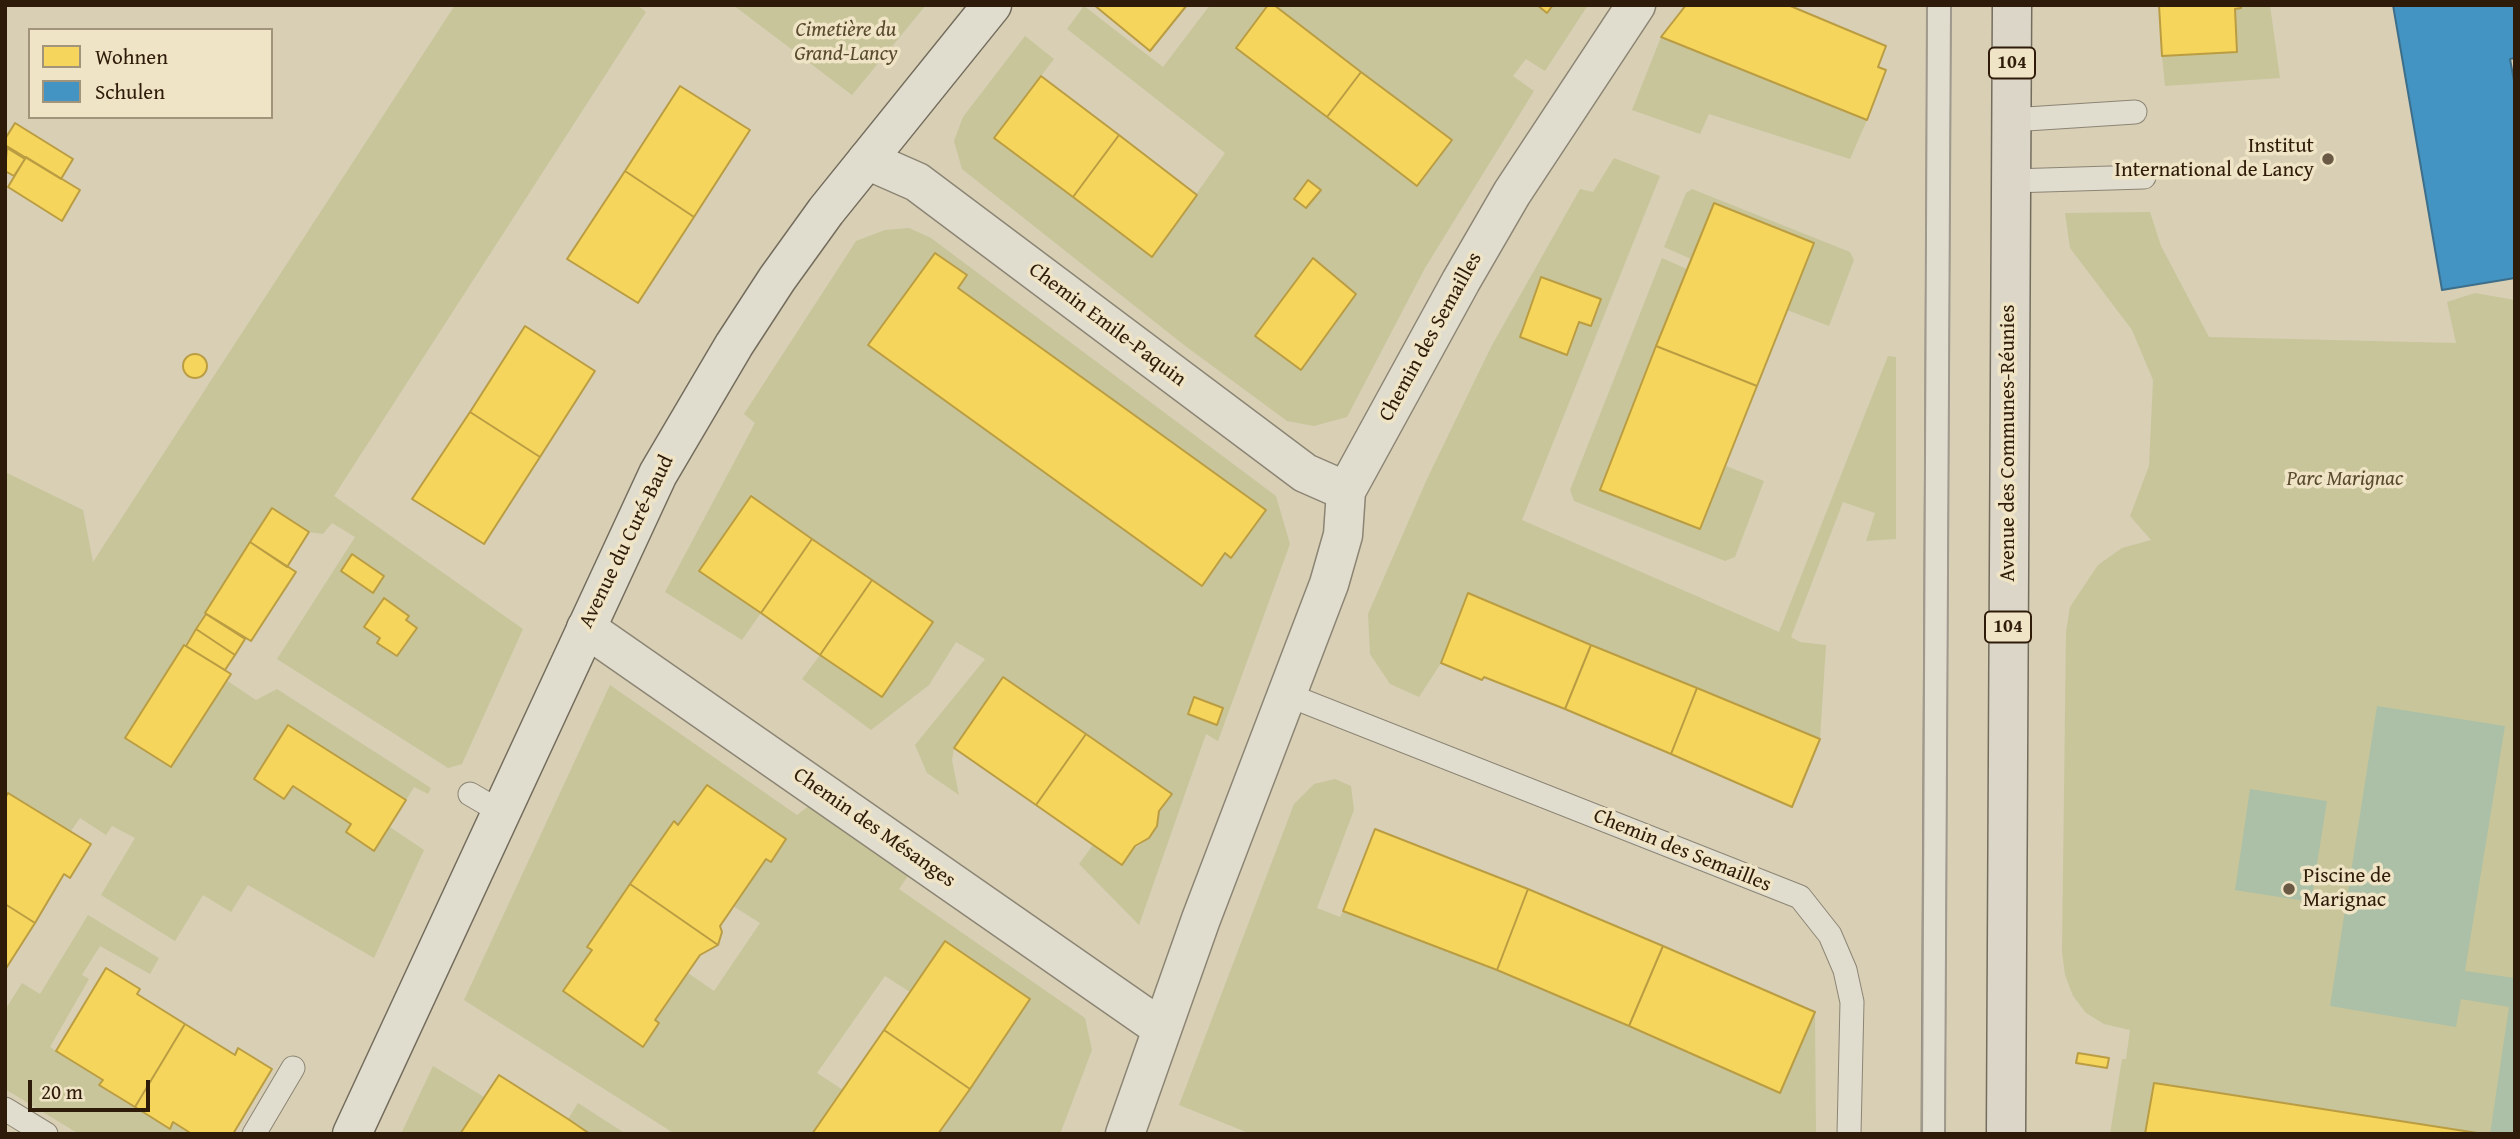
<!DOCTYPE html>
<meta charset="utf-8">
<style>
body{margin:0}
#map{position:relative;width:2520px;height:1139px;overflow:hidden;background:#d8cfb5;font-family:"Gentium Book Plus",serif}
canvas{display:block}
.frame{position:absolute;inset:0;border:7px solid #2f1b09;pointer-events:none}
.legend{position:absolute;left:28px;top:28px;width:245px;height:91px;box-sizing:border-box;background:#efe4c5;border:2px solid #a2947a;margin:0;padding:9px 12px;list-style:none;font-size:21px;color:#2f1b09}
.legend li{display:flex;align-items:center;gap:14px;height:35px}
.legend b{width:35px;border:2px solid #a2947a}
.scale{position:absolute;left:28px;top:1080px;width:122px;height:32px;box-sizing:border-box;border:4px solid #2f1b09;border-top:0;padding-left:9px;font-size:21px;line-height:24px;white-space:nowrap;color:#2f1b09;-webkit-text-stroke:5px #efe4c5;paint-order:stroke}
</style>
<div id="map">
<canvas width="2520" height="1139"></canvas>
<div class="frame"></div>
<ul class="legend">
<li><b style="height:19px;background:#f6d55c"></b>Wohnen</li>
<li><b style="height:19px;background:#4393c3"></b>Schulen</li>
</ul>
<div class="scale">20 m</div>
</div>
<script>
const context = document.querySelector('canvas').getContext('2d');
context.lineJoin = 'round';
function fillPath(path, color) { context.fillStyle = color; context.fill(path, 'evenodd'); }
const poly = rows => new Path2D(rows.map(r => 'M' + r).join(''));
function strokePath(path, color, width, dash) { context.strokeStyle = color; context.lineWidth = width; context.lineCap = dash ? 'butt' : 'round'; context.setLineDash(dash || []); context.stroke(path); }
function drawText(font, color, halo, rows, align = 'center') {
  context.font = font + ' "Gentium Book Plus",serif'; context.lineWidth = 7; context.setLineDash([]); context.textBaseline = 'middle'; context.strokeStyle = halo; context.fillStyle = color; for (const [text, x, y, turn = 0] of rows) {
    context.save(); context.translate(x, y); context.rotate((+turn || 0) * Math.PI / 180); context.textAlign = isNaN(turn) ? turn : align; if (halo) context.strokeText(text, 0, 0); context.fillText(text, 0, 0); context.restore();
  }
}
fillPath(poly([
 [455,5,637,5,646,12,334,496,523,629,462,764,448,768,277,659,355,537,332,523,323,534,309,532,205,613,125,738,226,680,256,700,277,689,431,788,428,794,414,787,390,827,424,850,374,958,248,885,231,912,203,895,175,941,101,895,135,838,112,826,106,835,80,818,71,831,9,793,5,798,5,472,83,510,93,562],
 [733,5,926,5,852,95],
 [1210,5,1588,5,1545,71,1526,59,1513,76,1534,91,1425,268,1347,417,1314,426,1287,421,1184,345,962,169,954,141,963,117,1025,36,1054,59,994,138,1152,257,1225,153,1067,29,1084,6,1163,67],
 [2235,5,2270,5,2280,78,2165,86,2162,56,2237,52],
 [1661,37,1867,120,1850,159,1709,114,1700,134,1632,110],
 [1614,158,1660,176,1522,520,1779,632,1888,356,1896,357,1896,539,1866,541,1875,513,1843,502,1791,637,1800,642,1826,645,1820,739,1468,593,1441,663,1419,697,1390,684,1370,654,1368,614,1427,479,1491,347,1580,189,1593,192],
 [1692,189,1850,252,1854,260,1829,326,1787,310,1814,244,1714,203,1691,259,1664,247,1686,193],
 [2150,212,2161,246,2209,337,2456,343,2447,302,2475,293,2515,300,2515,1134,2110,1134,2122,1059,2126,1059,2130,1030,2104,1024,2086,1013,2073,996,2065,975,2062,952,2066,632,2070,607,2098,565,2122,548,2151,540,2130,516,2149,466,2153,380,2132,330,2070,248,2065,213],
 [909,228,931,238,1276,496,1290,544,1218,741,1206,734,1139,925,1079,864,1093,845,1137,847,1149,838,1157,826,1159,811,1171,793,1003,678,954,748,952,760,959,795,927,773,915,745,985,659,956,642,929,685,871,730,802,679,820,655,882,696,933,622,751,496,699,571,761,613,742,640,665,592,755,423,744,414,856,241,885,230],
 [1662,258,1687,269,1600,490,1700,529,1726,466,1764,481,1735,557,1725,561,1574,501,1570,490],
 [610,685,797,815,810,805,910,873,899,889,1085,1018,1092,1050,1060,1134,938,1134,1030,999,945,941,910,992,885,976,817,1073,843,1090,812,1134,675,1134,464,1000],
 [707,785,786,839,771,862,766,859,733,906,760,923,714,991,688,973,655,1020,659,1024,643,1046,592,950,587,947,673,822,678,825],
 [1335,779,1351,786,1354,810,1317,908,1340,917,1343,911,1497,970,1780,1092,1815,1012,1816,1134,1251,1134,1179,1105,1294,804,1314,784],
 [88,915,159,958,150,974,100,946,82,975,89,979,50,1047,103,1080,100,1086,135,1107,169,1128,173,1122,192,1134,79,1134,5,1089,5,1010,22,983,40,994],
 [433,1066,484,1097,460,1134,401,1134],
 [578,1103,626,1134,590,1134,568,1119]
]), '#c8c59a');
fillPath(poly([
 [2377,706,2505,726,2465,971,2515,978,2515,1134,2490,1134,2509,1007,2461,999,2456,1027,2330,1006],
 [2250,789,2327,801,2311,902,2235,890]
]), '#abc0a7');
const homes = poly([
 [1094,5,1187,5,1150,51,1094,5],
 [1268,5,1274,5,1361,72,1327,117,1236,48,1268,5],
 [1537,5,1553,5,1547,13,1537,5],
 [1686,5,1788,5,1886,46,1878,67,1886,70,1867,120,1661,37,1686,5],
 [2159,5,2241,5,2241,8,2235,9,2237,52,2162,56,2159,5],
 [1361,72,1452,140,1417,186,1327,117,1361,72],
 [1041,76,1119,135,1073,197,994,138,1041,76],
 [680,86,750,130,694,217,625,171,680,86],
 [15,123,73,159,61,179,5,145,5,139,15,123],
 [1119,135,1197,195,1152,257,1073,197,1119,135],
 [7,148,25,159,14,176,5,171,7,148],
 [26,157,80,190,62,221,8,187,26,157],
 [625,171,694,217,638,303,567,259,625,171],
 [1308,180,1321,190,1306,208,1294,199,1308,180],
 [1714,203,1814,243,1757,386,1656,346,1714,203],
 [935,253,967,275,958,288,1266,510,1231,558,1225,553,1202,586,868,345,935,253],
 [1313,258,1356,294,1301,370,1255,336,1313,258],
 [1541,277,1601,299,1591,326,1579,322,1567,355,1520,337,1541,277],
 [525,326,595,371,540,457,470,412,525,326],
 [1656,346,1757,386,1700,529,1600,490,1656,346],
 '183 366a12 12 0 1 1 24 0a12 12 0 1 1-24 0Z',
 [470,412,540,457,484,544,412,499,470,412],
 [751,496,812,539,761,613,699,571,751,496],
 [272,508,309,532,287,567,250,542,272,508],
 [812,539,872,580,820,655,761,613,812,539],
 [250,542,296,572,251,641,205,613,250,542],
 [352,554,384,576,373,593,341,571,352,554],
 [872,580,933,622,882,697,820,655,872,580],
 [1468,593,1591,645,1565,709,1484,677,1482,680,1441,663,1468,593],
 [384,598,409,616,406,620,417,628,397,656,377,643,380,638,364,627,384,598],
 [206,614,245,639,235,655,196,629,206,614],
 [196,629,235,655,225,670,186,646,196,629],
 [184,645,231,674,171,767,125,738,184,645],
 [1591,645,1697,688,1671,754,1565,709,1591,645],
 [1003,677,1086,734,1036,805,954,748,1003,677],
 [1697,688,1820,739,1792,807,1671,754,1697,688],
 [1194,697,1223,708,1217,725,1188,714,1194,697],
 [288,725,406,800,374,851,346,832,351,824,293,786,284,799,254,779,288,725],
 [1086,734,1172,794,1159,811,1157,826,1149,838,1135,846,1122,865,1036,805,1086,734],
 [707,785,786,839,771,862,766,859,720,926,722,932,718,945,630,884,674,821,678,825,707,785],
 [8,793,91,844,70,878,64,874,35,923,5,904,5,798,8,793],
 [1375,829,1528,889,1497,970,1343,911,1375,829],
 [630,884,718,945,700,955,655,1020,659,1023,643,1047,563,991,592,950,587,947,630,884],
 [1528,889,1663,946,1629,1026,1497,970,1528,889],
 [5,904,35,923,5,970,5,904],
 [945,941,1030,999,970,1089,884,1030,945,941],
 [1663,946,1815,1012,1780,1093,1629,1026,1663,946],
 [106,968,140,989,137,994,185,1024,135,1107,99,1085,103,1080,56,1051,106,968],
 [185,1024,235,1055,238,1048,272,1069,233,1134,192,1134,173,1122,170,1129,135,1107,185,1024],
 [884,1030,970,1089,938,1134,812,1134,884,1030],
 [2078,1053,2109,1058,2107,1068,2076,1063,2078,1053],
 [499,1075,568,1119,590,1134,460,1134,499,1075],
 [2154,1083,2187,1088,2484,1134,2145,1134,2154,1083]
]);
fillPath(homes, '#f6d55c');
strokePath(homes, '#ba9d43', 2);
const schools = poly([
 [2393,5,2515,5,2515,58,2510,59,2515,86,2515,278,2442,290,2393,5]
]);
fillPath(schools, '#4393c3');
strokePath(schools, '#3d6f8b', 2);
const lane = poly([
 [2011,120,2135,112],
 [2011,181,2144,177],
 [1288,695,1800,897,1830,935,1845,970,1852,1002,1849,1134],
 [470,794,501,812],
 [5,1109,46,1134],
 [254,1134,293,1068],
 [1933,1134,1939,5]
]);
const street = poly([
 [867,160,917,182,1305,473,1346,491],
 [586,628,1161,1028],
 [1125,1134,1201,919,1329,584,1343,535,1346,491,1461,281,1512,193,1636,5]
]);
const secondary = poly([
 [352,1134,658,474,734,345,777,279,826,211,992,5]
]);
const primary = poly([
 [2006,1134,2012,5]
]);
strokePath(lane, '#8c8574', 25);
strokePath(street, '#8c8574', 41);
strokePath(secondary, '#746d5d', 41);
strokePath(primary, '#746d5d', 41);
strokePath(lane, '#e0dcce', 23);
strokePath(street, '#e0dcce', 38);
strokePath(secondary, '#e0dcce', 38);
strokePath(primary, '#dbd6c7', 38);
strokePath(poly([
 [1922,1134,1927,5],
 [1945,1134,1951,5]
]), '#9f998e', 2);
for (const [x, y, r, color] of [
 [2328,159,7,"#6a5a45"],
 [2289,889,7,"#6a5a45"]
]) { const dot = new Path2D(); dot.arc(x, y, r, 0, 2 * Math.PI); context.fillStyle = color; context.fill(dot); strokePath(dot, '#efe4c5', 2.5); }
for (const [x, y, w] of [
 [2012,63,46],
 [2008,627,46]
]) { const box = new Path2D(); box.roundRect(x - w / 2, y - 15.5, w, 31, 5); context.fillStyle = '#efe4c5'; context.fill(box); strokePath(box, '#2f1b09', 2); }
drawText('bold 19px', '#2f1b09', null, [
 ["104",2012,63],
 ["104",2008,627]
]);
drawText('italic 21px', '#594b2e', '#efe4c5', [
 ["Cimetière du",846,31],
 ["Grand-Lancy",846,55],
 ["Parc Marignac",2345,480]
]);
drawText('21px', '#2f1b09', '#efe4c5', [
 ["Institut",2314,147],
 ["International de Lancy",2314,171],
 ["Piscine de",2303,877,"left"],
 ["Marignac",2303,901,"left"]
], 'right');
drawText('21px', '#2f1b09', '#efe4c5', [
 ["Chemin Emile-Paquin",1107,325,37],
 ["Chemin des Semailles",1431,337,-61],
 ["Avenue des Communes-Réunies",2009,443,-90],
 ["Avenue du Curé-Baud",627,542,-64],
 ["Chemin des Mésanges",874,828,35],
 ["Chemin des Semailles",1682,851,22]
]);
</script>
